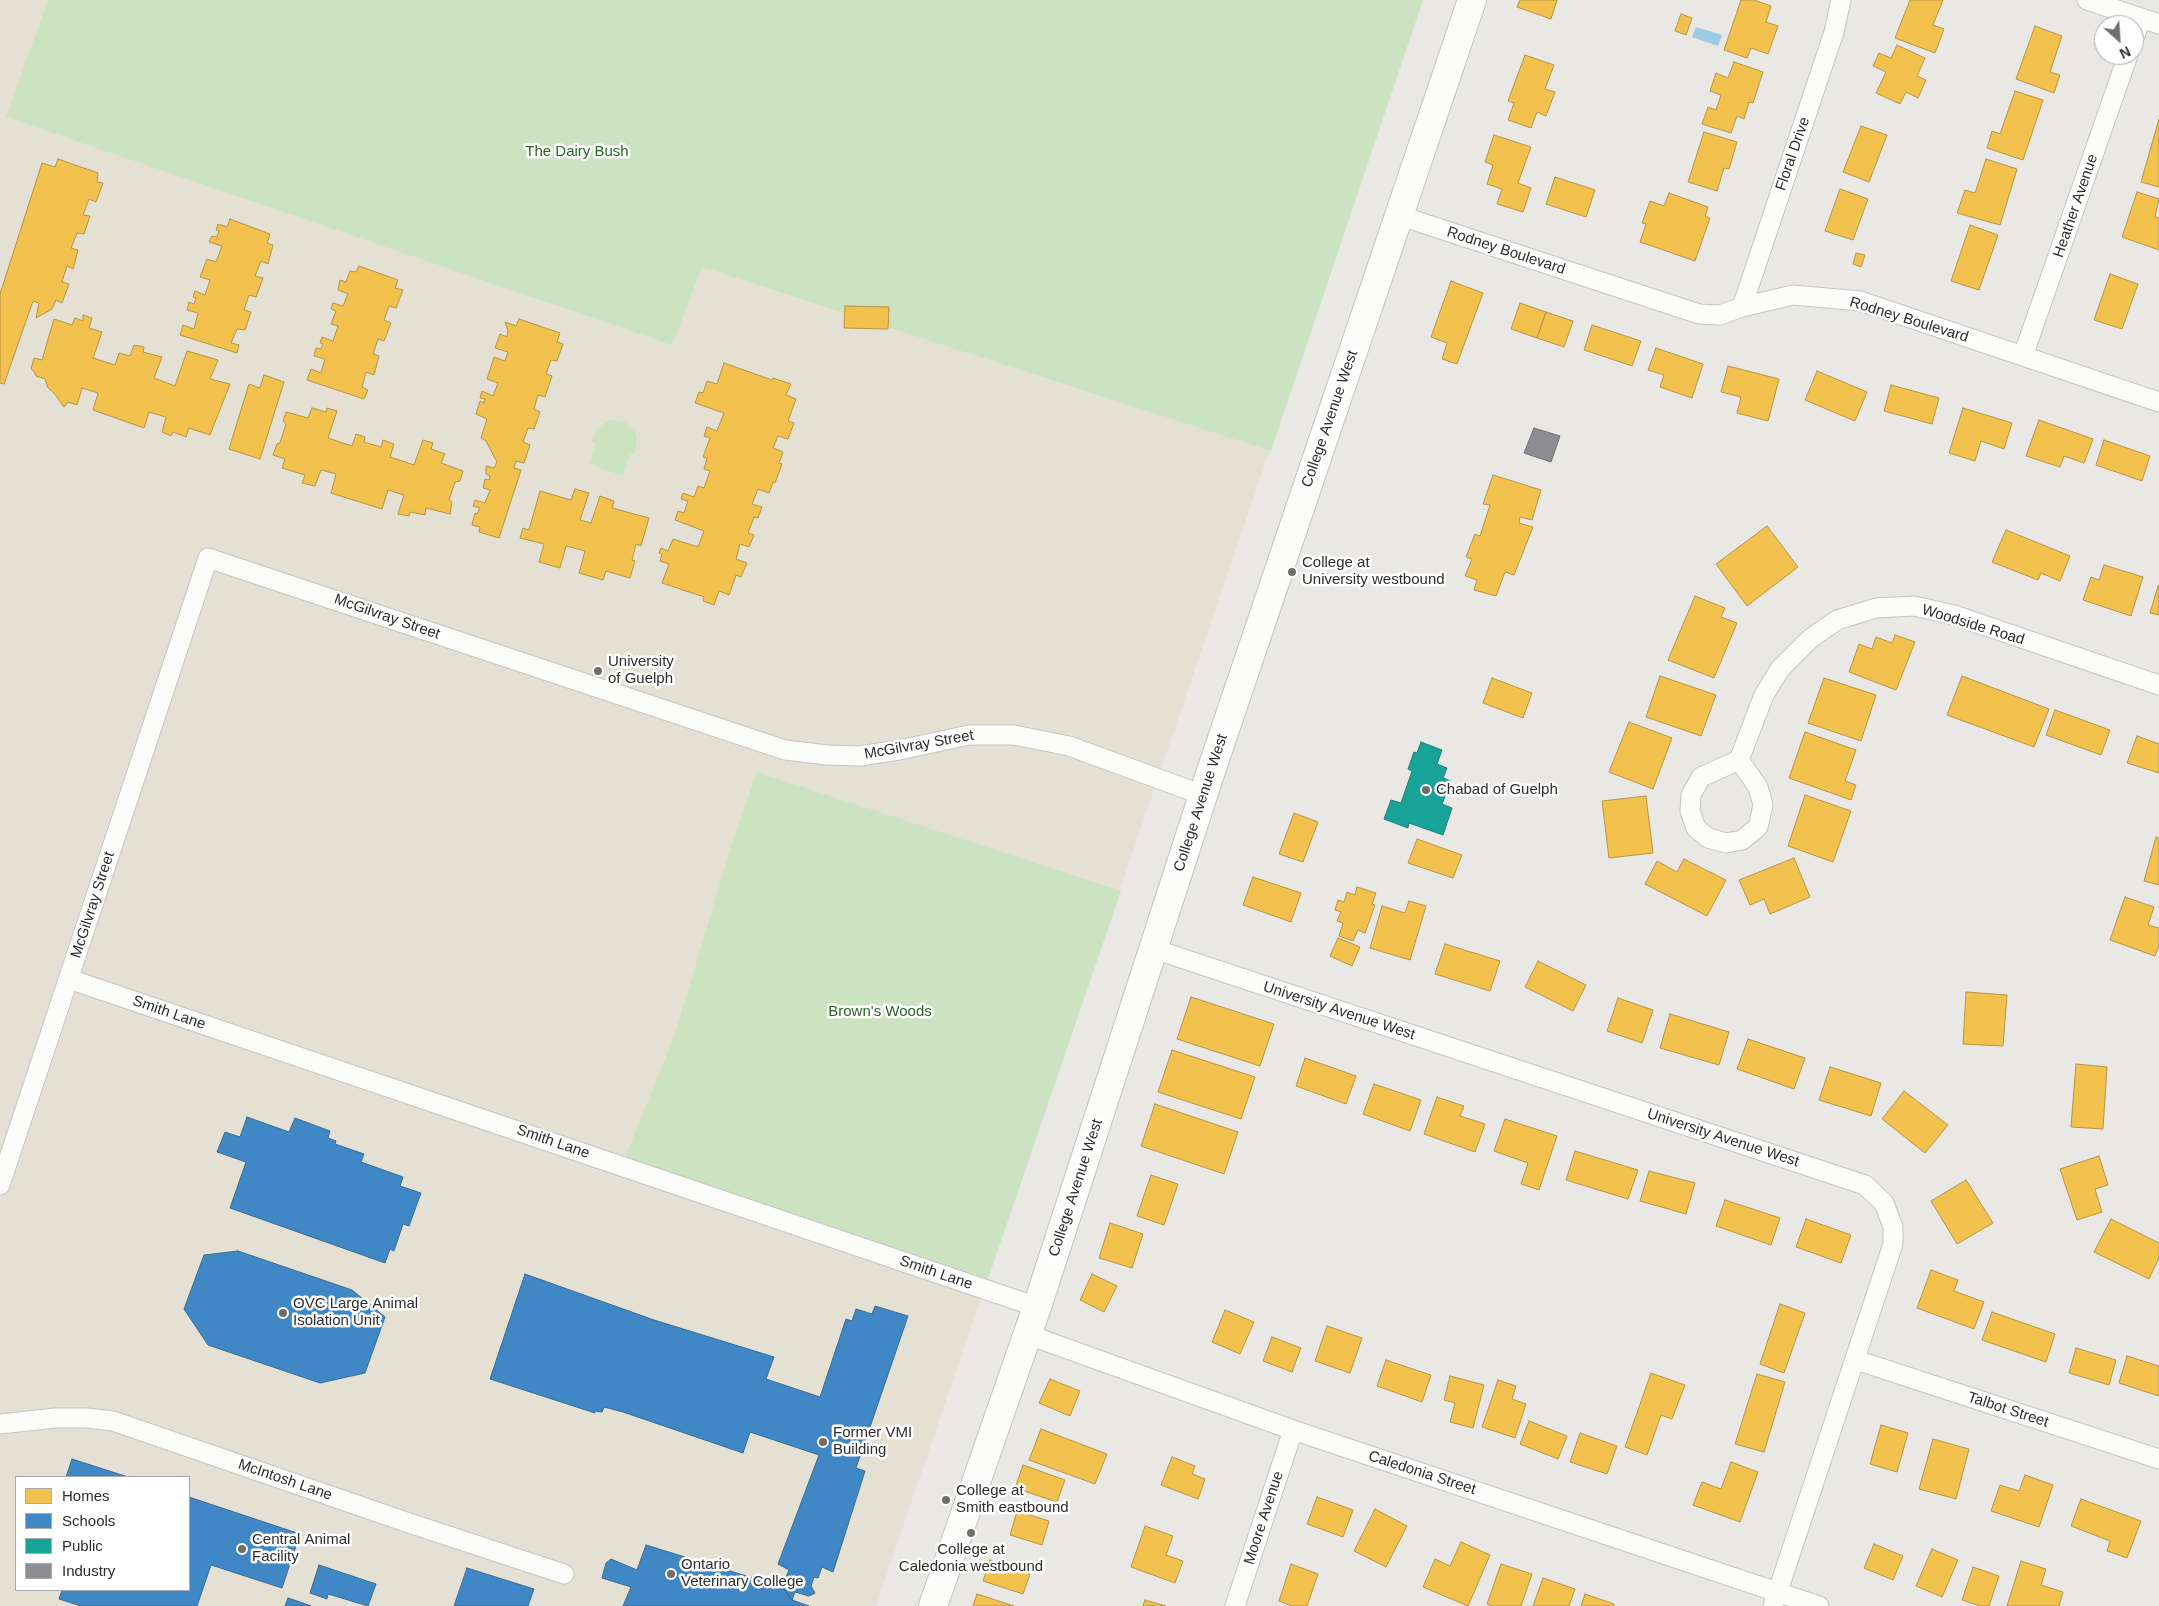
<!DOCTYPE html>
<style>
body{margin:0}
#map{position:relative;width:2159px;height:1606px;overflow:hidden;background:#eae8e5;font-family:Arial,sans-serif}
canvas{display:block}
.legend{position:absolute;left:15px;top:1476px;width:175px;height:115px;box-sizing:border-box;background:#fff;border:1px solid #ababab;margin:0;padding:6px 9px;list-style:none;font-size:15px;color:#2d2d2d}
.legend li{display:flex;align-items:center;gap:10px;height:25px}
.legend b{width:25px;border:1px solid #ababab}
.north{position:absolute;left:2094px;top:15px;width:50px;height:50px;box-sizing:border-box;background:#fff;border:1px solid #ababab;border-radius:50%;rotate:154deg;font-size:14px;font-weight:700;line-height:20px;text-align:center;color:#2d2d2d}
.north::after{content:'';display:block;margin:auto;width:18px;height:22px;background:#6f6e6d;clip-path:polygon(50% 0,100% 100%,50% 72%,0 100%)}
</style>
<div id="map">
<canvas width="2159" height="1606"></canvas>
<ul class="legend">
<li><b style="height:14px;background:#f2c14e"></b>Homes</li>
<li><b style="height:14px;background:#3f88c5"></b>Schools</li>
<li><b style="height:14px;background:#17a398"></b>Public</li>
<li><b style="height:14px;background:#8d8d92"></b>Industry</li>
</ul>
<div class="north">N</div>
</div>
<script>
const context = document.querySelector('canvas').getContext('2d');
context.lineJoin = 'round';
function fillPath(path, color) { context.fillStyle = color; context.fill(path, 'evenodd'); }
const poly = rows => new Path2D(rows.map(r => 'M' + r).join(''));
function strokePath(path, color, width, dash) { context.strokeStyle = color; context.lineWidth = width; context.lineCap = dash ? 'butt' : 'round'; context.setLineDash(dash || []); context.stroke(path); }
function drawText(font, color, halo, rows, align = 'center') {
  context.font = font + ' Arial,sans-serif'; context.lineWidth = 5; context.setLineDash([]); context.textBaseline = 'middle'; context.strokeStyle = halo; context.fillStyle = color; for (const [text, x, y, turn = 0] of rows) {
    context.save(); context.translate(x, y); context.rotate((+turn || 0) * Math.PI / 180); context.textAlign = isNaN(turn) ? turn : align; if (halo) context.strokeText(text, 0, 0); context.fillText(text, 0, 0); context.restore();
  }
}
fillPath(poly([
 [0,0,1423,0,876,1606,0,1606],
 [16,1477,189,1477,189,1590,16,1590]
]), '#e4e0d4');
fillPath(poly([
 [48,0,1423,0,1271,451,702,267,672,345,6,117],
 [611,420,625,422,635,432,637,439,635,454,630,454,623,476,589,464,596,443,591,441,594,435,597,428],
 [757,772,1121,891,988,1279,625,1158,675,1034,733,840]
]), '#cbe3c1');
fillPath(poly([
 [1696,27,1722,35,1718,46,1692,37]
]), '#9fcce5');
const homes = poly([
 [1520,0,1557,0,1551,19,1517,7,1520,0],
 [1741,0,1754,0,1771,6,1766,22,1778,26,1768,54,1751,48,1747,58,1724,50,1741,0],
 [1910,0,1943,0,1933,25,1944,29,1935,53,1895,38,1910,0],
 [1681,14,1692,18,1686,35,1675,31,1681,14],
 [2035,26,2062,36,2050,72,2060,75,2054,93,2016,79,2035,26],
 [1897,45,1925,58,1917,76,1926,80,1918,98,1906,92,1900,104,1876,93,1886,72,1873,66,1879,53,1891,58,1897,45],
 [1525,55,1554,65,1545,89,1555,92,1546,116,1537,112,1531,128,1508,120,1514,103,1508,101,1525,55],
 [1734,62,1763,72,1753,103,1749,102,1744,119,1737,116,1731,133,1702,124,1708,107,1716,110,1721,95,1710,91,1716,73,1728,78,1734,62],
 [2015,91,2043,100,2023,160,1987,148,1992,131,2000,134,2015,91],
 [2159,119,2159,187,2141,182,2159,119],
 [1861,126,1887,135,1869,182,1843,172,1861,126],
 [1704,132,1737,142,1729,169,1724,168,1717,191,1688,182,1704,132],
 [1494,135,1531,147,1518,183,1531,188,1523,212,1497,204,1502,189,1487,184,1493,165,1485,162,1494,135],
 [58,159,98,173,97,182,103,183,96,202,89,199,83,215,90,216,84,234,77,233,71,248,78,250,73,269,67,266,62,282,69,284,62,303,56,300,52,309,36,318,39,303,33,301,4,384,0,383,0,294,42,163,55,167,58,159],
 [1986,159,2017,169,2000,225,1957,213,1965,190,1975,193,1986,159],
 [1555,177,1595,190,1586,217,1546,204,1555,177],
 [1840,189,1868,199,1853,240,1825,231,1840,189],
 [2137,192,2159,199,2155,217,2159,218,2159,250,2122,237,2137,192],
 [1669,193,1708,207,1705,216,1710,218,1695,261,1640,242,1646,224,1642,223,1650,201,1664,206,1669,193],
 [230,219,270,234,267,243,273,245,268,264,261,261,255,276,263,278,256,297,249,295,244,310,251,312,245,330,237,329,231,343,239,345,237,353,180,335,183,325,194,329,198,313,187,310,189,302,194,304,196,298,193,297,195,291,205,295,210,280,200,277,207,259,216,262,222,246,209,242,212,236,217,237,219,231,216,230,218,224,227,227,230,219],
 [1970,225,1998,235,1979,290,1951,281,1970,225],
 [1856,253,1865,255,1861,267,1853,264,1856,253],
 [359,266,398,280,395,288,403,290,396,308,389,306,384,320,391,323,384,341,378,339,373,354,379,356,374,375,366,372,362,387,368,390,364,399,307,380,311,369,321,373,325,359,314,356,316,348,321,349,323,344,320,343,322,337,333,341,338,326,331,324,336,311,331,309,333,303,343,306,348,294,338,290,340,280,346,282,350,271,356,272,359,266],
 [2110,274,2138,284,2122,329,2094,320,2110,274],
 [1451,281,1483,293,1457,364,1442,359,1447,343,1431,337,1451,281],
 [1520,303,1546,312,1537,338,1511,329,1520,303],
 [845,306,889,307,888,329,844,328,845,306],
 [1546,312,1573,321,1564,347,1537,338,1546,312],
 [83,315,92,318,89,328,102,332,93,358,115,365,119,353,130,356,134,345,144,347,143,352,162,357,154,378,175,386,187,351,218,360,210,379,230,384,210,435,189,428,186,437,173,432,171,436,162,432,166,417,149,412,144,428,93,410,98,393,82,388,77,405,68,402,64,407,54,393,48,388,45,379,36,376,34,371,31,369,34,358,42,360,54,319,72,325,75,318,83,321,83,315],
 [519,319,560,333,557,342,563,344,557,361,551,360,546,374,552,376,545,397,538,395,534,409,540,412,534,429,528,428,523,442,530,445,524,463,516,461,514,468,521,470,499,538,479,532,480,527,472,525,475,513,477,514,480,508,473,506,475,500,485,503,490,490,483,488,485,479,489,480,490,476,486,474,486,466,494,468,497,462,486,441,481,438,487,419,476,414,480,401,484,403,485,399,480,398,482,391,493,396,498,383,487,379,494,357,505,361,508,352,495,348,500,334,507,337,508,331,505,322,516,326,519,319],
 [1592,325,1641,341,1632,366,1584,350,1592,325],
 [1656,348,1703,364,1692,398,1660,387,1664,375,1648,370,1656,348],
 [724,363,772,380,773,378,791,384,786,395,796,399,788,421,794,423,788,439,778,436,773,448,783,452,779,463,782,464,775,483,773,482,769,493,758,489,752,504,762,507,758,518,754,517,748,533,754,535,749,547,740,544,736,559,747,563,741,577,736,575,729,595,719,591,714,605,703,601,704,597,662,583,669,564,660,561,662,554,659,553,661,548,668,551,673,539,698,547,704,531,675,520,678,511,684,513,688,501,681,499,683,493,694,497,698,486,704,488,710,471,704,469,707,458,703,457,710,438,704,436,707,427,717,431,724,413,695,403,699,392,703,393,707,381,717,384,724,363],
 [1728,366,1779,379,1768,421,1737,413,1741,397,1721,392,1728,366],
 [1817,371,1867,392,1855,421,1805,400,1817,371],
 [264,375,284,382,260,459,229,449,249,384,260,388,264,375],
 [1891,385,1939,398,1932,424,1884,411,1891,385],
 [312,408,326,412,327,408,337,411,328,438,352,446,356,434,365,437,364,442,381,447,383,440,394,444,390,457,414,465,423,440,433,443,431,449,445,454,441,463,463,471,460,481,455,482,449,500,452,502,450,514,426,508,425,515,410,512,409,516,398,514,404,495,388,490,382,509,331,493,336,474,321,470,315,486,302,483,305,475,282,468,285,459,273,455,277,444,280,443,286,424,283,421,286,412,308,418,312,408],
 [1963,408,2012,423,2004,449,1981,441,1975,461,1949,453,1963,408],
 [2039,420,2093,439,2084,463,2064,456,2060,467,2026,456,2039,420],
 [2104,440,2150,456,2142,481,2096,465,2104,440],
 [1493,475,1541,490,1532,520,1520,517,1519,523,1533,527,1514,575,1505,572,1496,596,1474,590,1477,580,1465,576,1472,559,1466,557,1475,534,1480,536,1490,505,1483,504,1493,475],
 [575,489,589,493,580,520,591,523,600,496,614,501,612,508,649,518,641,546,636,544,632,560,635,561,630,578,606,571,603,580,579,573,585,551,566,546,560,568,539,562,544,544,520,538,523,528,529,530,540,491,571,500,575,489],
 [1767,526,1798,567,1747,606,1716,564,1767,526],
 [2006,530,2070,556,2060,581,2041,573,2038,580,1992,562,2006,530],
 [2104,565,2143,577,2131,616,2083,600,2091,577,2099,580,2104,565],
 [2158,586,2159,586,2159,615,2150,613,2158,586],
 [1695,596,1725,608,1721,617,1737,623,1714,678,1668,660,1695,596],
 [1895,635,1915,642,1896,690,1849,672,1859,644,1872,649,1876,637,1892,643,1895,635],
 [1660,676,1716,695,1701,736,1646,717,1660,676],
 [1962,676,2049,709,2034,747,1947,715,1962,676],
 [1492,678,1532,693,1523,718,1483,703,1492,678],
 [1824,678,1876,695,1861,741,1808,723,1824,678],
 [2055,710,2110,730,2101,755,2046,735,2055,710],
 [1629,722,1672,738,1653,789,1609,772,1629,722],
 [1805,732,1856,750,1845,781,1856,785,1851,800,1789,778,1805,732],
 [2137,736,2159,744,2159,773,2127,763,2137,736],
 [1805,795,1851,811,1833,862,1788,846,1805,795],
 [1646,796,1653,853,1609,858,1602,801,1646,796],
 [1294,813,1318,822,1303,862,1279,854,1294,813],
 [2156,837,2159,838,2159,885,2144,881,2156,837],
 [1417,839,1462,855,1453,878,1408,863,1417,839],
 [1794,858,1810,897,1770,914,1764,899,1750,905,1739,880,1794,858],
 [1684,859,1726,880,1707,916,1645,884,1657,861,1677,872,1684,859],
 [1253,877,1301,893,1291,922,1243,905,1253,877],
 [1357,887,1376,893,1372,904,1375,905,1365,933,1358,930,1353,941,1339,936,1343,923,1337,921,1341,912,1335,910,1338,900,1344,902,1347,892,1355,895,1357,887],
 [2125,897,2154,907,2148,925,2159,928,2159,946,2155,956,2110,940,2125,897],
 [1409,901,1426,906,1410,960,1370,948,1382,906,1405,913,1409,901],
 [1338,938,1360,947,1352,966,1330,956,1338,938],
 [1445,944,1500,961,1490,991,1435,974,1445,944],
 [1538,961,1586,985,1573,1011,1525,987,1538,961],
 [1966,992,2007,995,2003,1046,1963,1044,1966,992],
 [1191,997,1274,1024,1260,1066,1177,1039,1191,997],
 [1618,998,1653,1010,1642,1043,1607,1031,1618,998],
 [1670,1014,1729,1032,1719,1065,1660,1048,1670,1014],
 [1748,1039,1805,1058,1794,1089,1737,1069,1748,1039],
 [1172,1050,1255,1077,1241,1119,1158,1092,1172,1050],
 [1305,1058,1356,1076,1346,1104,1296,1086,1305,1058],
 [2076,1064,2107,1067,2103,1129,2071,1127,2076,1064],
 [1830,1067,1881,1083,1871,1116,1819,1100,1830,1067],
 [1374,1084,1421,1100,1410,1131,1363,1114,1374,1084],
 [1904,1091,1948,1125,1925,1153,1882,1119,1904,1091],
 [1437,1097,1464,1106,1460,1116,1485,1124,1475,1152,1424,1134,1437,1097],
 [1155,1104,1238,1132,1224,1174,1141,1146,1155,1104],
 [1505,1119,1557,1136,1539,1190,1521,1184,1528,1163,1494,1151,1505,1119],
 [1575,1151,1638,1170,1628,1199,1566,1180,1575,1151],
 [2099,1156,2108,1185,2095,1189,2102,1212,2077,1220,2060,1169,2099,1156],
 [1649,1171,1695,1183,1686,1214,1640,1201,1649,1171],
 [1151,1175,1178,1184,1164,1225,1137,1216,1151,1175],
 [1966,1180,1993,1223,1957,1244,1931,1201,1966,1180],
 [1725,1200,1780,1218,1771,1245,1716,1226,1725,1200],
 [1806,1219,1851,1235,1841,1263,1796,1247,1806,1219],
 [2111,1219,2159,1243,2159,1258,2149,1279,2094,1252,2111,1219],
 [1110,1223,1143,1234,1132,1268,1099,1258,1110,1223],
 [1931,1270,1958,1280,1954,1291,1984,1302,1974,1329,1917,1308,1931,1270],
 [1092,1274,1117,1286,1104,1312,1080,1300,1092,1274],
 [1780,1304,1805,1313,1784,1373,1760,1364,1780,1304],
 [1225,1310,1254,1322,1240,1354,1212,1342,1225,1310],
 [1992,1312,2055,1334,2046,1362,1982,1340,1992,1312],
 [1327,1326,1362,1338,1350,1373,1315,1361,1327,1326],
 [1272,1337,1301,1348,1292,1372,1263,1361,1272,1337],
 [2076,1348,2116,1360,2109,1385,2069,1373,2076,1348],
 [2127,1356,2159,1366,2159,1396,2119,1383,2127,1356],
 [1386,1360,1431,1375,1422,1402,1377,1386,1386,1360],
 [1651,1373,1685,1385,1672,1419,1661,1415,1647,1455,1625,1447,1651,1373],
 [1757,1374,1785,1382,1764,1452,1735,1444,1757,1374],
 [1450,1376,1484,1385,1473,1428,1450,1422,1455,1403,1444,1400,1450,1376],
 [1050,1379,1080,1391,1070,1416,1039,1403,1050,1379],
 [1498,1380,1516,1386,1512,1399,1526,1404,1515,1438,1482,1427,1498,1380],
 [1529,1421,1567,1436,1558,1459,1520,1444,1529,1421],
 [1881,1425,1908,1433,1897,1472,1870,1464,1881,1425],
 [1041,1429,1107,1454,1095,1484,1029,1460,1041,1429],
 [1580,1433,1617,1446,1607,1474,1570,1462,1580,1433],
 [1933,1439,1969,1449,1956,1499,1919,1489,1933,1439],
 [1172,1457,1195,1466,1192,1474,1205,1479,1198,1499,1161,1485,1172,1457],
 [1731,1462,1758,1472,1740,1522,1693,1505,1702,1482,1721,1489,1731,1462],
 [1023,1465,1065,1480,1057,1502,1015,1488,1023,1465],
 [2025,1475,2053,1485,2039,1527,1991,1511,2000,1485,2019,1491,2025,1475],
 [1317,1497,1353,1510,1343,1537,1307,1524,1317,1497],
 [2081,1499,2141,1521,2127,1558,2107,1551,2110,1541,2071,1526,2081,1499],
 [1375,1509,1407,1526,1386,1567,1354,1551,1375,1509],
 [1017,1511,1049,1521,1042,1545,1010,1535,1017,1511],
 [1145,1526,1173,1536,1166,1555,1183,1561,1175,1583,1131,1567,1145,1526],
 [1461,1542,1490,1555,1468,1606,1423,1587,1435,1559,1450,1566,1461,1542],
 [1874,1544,1903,1556,1893,1580,1864,1568,1874,1544],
 [1932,1549,1958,1560,1942,1597,1916,1586,1932,1549],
 [990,1560,1030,1574,1023,1594,983,1581,990,1560],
 [2021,1561,2046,1569,2041,1585,2063,1592,2059,1606,2007,1606,2021,1561],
 [1291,1564,1318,1574,1307,1606,1292,1606,1279,1601,1291,1564],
 [1501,1564,1532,1574,1521,1606,1493,1606,1487,1604,1501,1564],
 [1973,1567,1999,1576,1989,1606,1980,1606,1962,1600,1973,1567],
 [1543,1578,1575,1589,1569,1606,1533,1606,1543,1578],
 [977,1594,1014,1606,973,1606,977,1594],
 [1585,1594,1614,1604,1614,1606,1581,1606,1585,1594],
 [1145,1600,1166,1606,1143,1606,1145,1600]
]);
fillPath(homes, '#f2c14e');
strokePath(homes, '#b79544', 1);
const schools = poly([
 [247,1117,289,1132,295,1118,330,1131,328,1138,336,1141,335,1144,364,1154,361,1162,403,1177,400,1186,421,1193,409,1226,403,1224,394,1251,390,1249,385,1263,230,1208,246,1162,217,1152,225,1132,240,1137,247,1117],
 [238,1251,352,1290,385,1317,365,1373,320,1383,208,1345,184,1309,204,1255,238,1251],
 [525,1274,654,1320,774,1357,766,1379,820,1397,846,1319,852,1321,856,1309,872,1314,875,1306,908,1316,856,1468,865,1471,833,1572,822,1567,818,1578,814,1577,811,1586,815,1593,809,1596,795,1592,792,1600,782,1587,789,1570,778,1564,819,1455,750,1432,743,1453,623,1412,604,1407,602,1412,595,1411,595,1413,490,1379,525,1274],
 [72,1459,128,1477,66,1477,72,1459],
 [189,1497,300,1534,282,1588,211,1565,197,1606,81,1606,59,1599,62,1590,189,1590,189,1497],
 [646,1545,782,1587,792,1600,809,1606,623,1606,631,1587,602,1578,606,1563,611,1559,637,1570,646,1545],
 [319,1565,376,1584,368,1606,328,1594,327,1599,310,1593,319,1565],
 [467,1568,534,1589,528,1606,454,1606,467,1568],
 [288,1598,300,1602,311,1606,285,1606,288,1598]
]);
fillPath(schools, '#3f88c5');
strokePath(schools, '#3a6d97', 1);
const public = poly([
 [1421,742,1442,750,1437,764,1447,768,1443,778,1451,781,1442,804,1452,808,1443,835,1409,823,1408,828,1384,819,1391,800,1401,803,1412,771,1408,769,1414,752,1417,753,1421,742]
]);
fillPath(public, '#17a398');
strokePath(public, '#1e8078', 1);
const industry = poly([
 [1534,428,1560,436,1551,462,1524,453,1534,428]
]);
fillPath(industry, '#8d8d92');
strokePath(industry, '#707074', 1);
const minor = poly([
 [2087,0,2159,24],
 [2134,38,2141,18],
 [1398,215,1699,314,1720,315,1742,307,1793,295,1860,301,2159,402],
 [1742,307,1834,32,1841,0],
 [2023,356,2128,55],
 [1739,760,1758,787,1763,805,1758,827,1742,840,1726,843,1708,838,1696,828,1690,811,1691,795,1701,777,1739,760,1764,695,1780,669,1810,639,1837,620,1876,608,1914,606,1954,615,2159,685],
 [1154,949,1865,1185,1884,1203,1893,1227,1893,1244,1773,1606],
 [69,979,1037,1307],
 [0,1185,208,558,785,750,827,755,860,756,899,750,969,735,1014,735,1069,746,1203,795],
 [1026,1334,1293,1430,1819,1606],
 [1856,1360,2159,1459],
 [0,1424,55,1418,87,1418,113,1421,409,1523,564,1574],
 [1235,1606,1293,1430]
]);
const secondary = poly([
 [933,1606,1037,1307,1210,774,1472,0]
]);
strokePath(minor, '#c4c4c4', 21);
strokePath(secondary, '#c4c4c4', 30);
strokePath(minor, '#fcfcfb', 19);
strokePath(secondary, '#fcfcfb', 28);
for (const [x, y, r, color] of [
 [1292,572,5,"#6f6e6d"],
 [598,671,5,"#6f6e6d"],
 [1426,790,5,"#6f6e6d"],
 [283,1313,5,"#6f6e6d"],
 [823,1442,5,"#6f6e6d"],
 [946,1500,5,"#6f6e6d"],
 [971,1533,5,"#6f6e6d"],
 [242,1549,5,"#6f6e6d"],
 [671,1574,5,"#6f6e6d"]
]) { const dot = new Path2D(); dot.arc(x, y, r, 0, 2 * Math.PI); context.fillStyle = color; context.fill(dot); strokePath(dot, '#fff', 2); }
drawText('15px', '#296622', '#fff', [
 ["The Dairy Bush",577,152],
 ["Brown's Woods",880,1012]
]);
drawText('15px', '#2d2d2d', '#fff', [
 ["Floral Drive",1793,154,-71],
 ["Heather Avenue",2076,206,-71],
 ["Rodney Boulevard",1506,251,18],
 ["Rodney Boulevard",1909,320,17],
 ["College Avenue West",1330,419,-71],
 ["McGilvray Street",387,617,19],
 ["Woodside Road",1973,625,17],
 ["McGilvray Street",919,745,-10],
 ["College Avenue West",1201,803,-72],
 ["McGilvray Street",93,905,-72],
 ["University Avenue West",1339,1011,18],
 ["Smith Lane",169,1013,19],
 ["University Avenue West",1723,1138,18],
 ["Smith Lane",553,1142,19],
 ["College Avenue West",1076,1188,-72],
 ["Smith Lane",936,1273,19],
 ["Talbot Street",2008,1410,18],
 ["Caledonia Street",1422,1473,18],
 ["McIntosh Lane",285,1480,19],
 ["Moore Avenue",1264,1518,-72]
]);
drawText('15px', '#2d2d2d', '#fff', [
 ["College at",1302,563],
 ["University westbound",1302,580],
 ["University",608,662],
 ["of Guelph",608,679],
 ["Chabad of Guelph",1436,790],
 ["OVC Large Animal",293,1304],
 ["Isolation Unit",293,1321],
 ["Former VMI",833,1433],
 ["Building",833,1450],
 ["College at",956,1491],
 ["Smith eastbound",956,1508],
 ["Central Animal",252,1540],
 ["Facility",252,1557],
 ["College at",971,1550,"center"],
 ["Caledonia westbound",971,1567,"center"],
 ["Ontario",681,1565],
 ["Veterinary College",681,1582]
], 'left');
</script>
